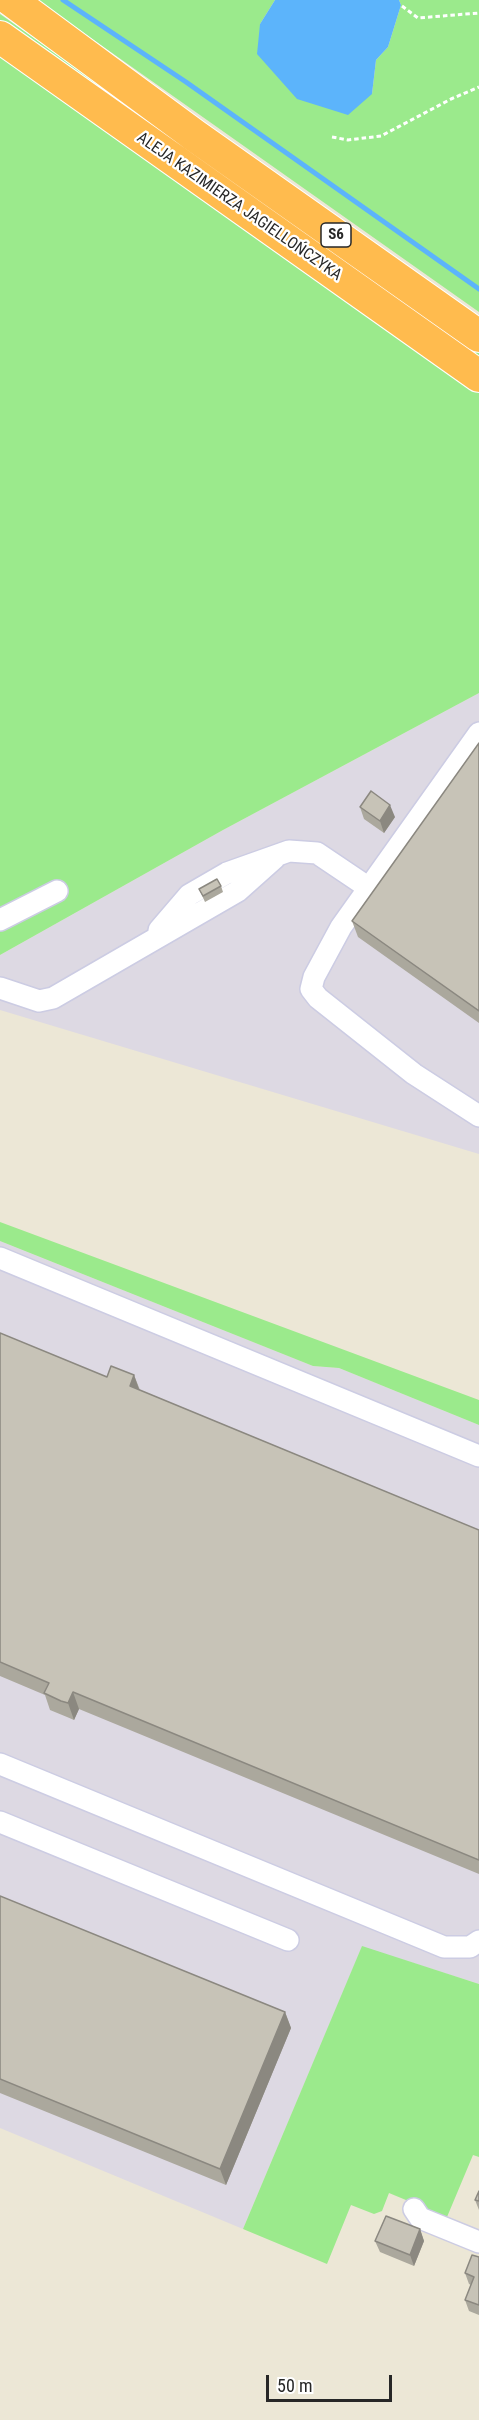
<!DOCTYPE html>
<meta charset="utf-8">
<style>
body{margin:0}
#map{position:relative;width:479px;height:2420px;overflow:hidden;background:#ece7d6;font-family:"Roboto Condensed",sans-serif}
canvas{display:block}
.scale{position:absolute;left:266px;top:2375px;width:126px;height:27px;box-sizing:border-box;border:3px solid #272727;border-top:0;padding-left:8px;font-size:18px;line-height:21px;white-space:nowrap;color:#272727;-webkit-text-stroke:4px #fff;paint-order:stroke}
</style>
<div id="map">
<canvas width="479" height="2420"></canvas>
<div class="scale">50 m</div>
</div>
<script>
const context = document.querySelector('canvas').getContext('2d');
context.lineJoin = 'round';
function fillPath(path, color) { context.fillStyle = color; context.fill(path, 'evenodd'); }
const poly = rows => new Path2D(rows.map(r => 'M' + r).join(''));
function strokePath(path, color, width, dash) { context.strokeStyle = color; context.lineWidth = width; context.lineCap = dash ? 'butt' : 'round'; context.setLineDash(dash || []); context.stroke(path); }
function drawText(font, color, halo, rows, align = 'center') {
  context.font = font + ' "Roboto Condensed",sans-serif'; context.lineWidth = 4.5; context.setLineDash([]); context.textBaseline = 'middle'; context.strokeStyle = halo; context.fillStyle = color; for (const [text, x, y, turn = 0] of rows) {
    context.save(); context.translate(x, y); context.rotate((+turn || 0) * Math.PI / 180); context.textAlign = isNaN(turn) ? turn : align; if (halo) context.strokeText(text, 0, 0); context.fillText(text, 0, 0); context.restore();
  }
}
fillPath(poly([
 [479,693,479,1154,0,1010,0,955,223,830],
 [0,1241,313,1366,339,1368,479,1425,479,1984,362,1947,243,2229,0,2128]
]), '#ddd9e3');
fillPath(poly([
 [37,0,275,0,260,24,372,94,376,60,388,47,401,5,399,0,479,0,479,312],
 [0,14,479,353,479,363,0,25],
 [0,53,479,393,479,693,223,830,0,955],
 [0,1222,479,1400,479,1425,339,1368,313,1366,0,1241],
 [362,1946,479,1984,479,2157,473,2155,447,2217,389,2193,382,2211,374,2214,351,2205,327,2264,243,2229]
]), '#9bea8c');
fillPath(poly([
 [275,0,399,0,401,5,388,47,376,60,372,94,348,115,297,99,257,54,260,24]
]), '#5cb4fb');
strokePath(poly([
 [63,0,186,82,479,289]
]), '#5cb4fb', 5);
const minor = poly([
 [479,733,341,927,314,977,311,989,318,998,414,1074,479,1116],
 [0,920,57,891],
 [159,930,189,895,227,873,289,851,317,853,369,888],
 [0,988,39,1001,53,998,238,891,275,858],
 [0,1258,479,1456],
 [0,1764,444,1947,470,1947,479,1941],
 [0,1822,288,1940],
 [414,2209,420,2218,479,2242]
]);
const highway = poly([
 [11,0,194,135,479,336],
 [0,37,479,376]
]);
strokePath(minor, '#cccce3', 24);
strokePath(highway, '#fff', 34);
strokePath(poly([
 [402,6,418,18,479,13],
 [332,137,348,140,381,136,451,99,479,87]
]), '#fff', 3, [4.5, 3]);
strokePath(minor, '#fff', 21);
strokePath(highway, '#ffbb4e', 32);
fillPath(poly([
 [479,743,479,1023,358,937,352,921],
 [360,807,395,817,384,833,364,819],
 [221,886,223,892,205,902,199,889],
 [0,1333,107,1377,134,1375,140,1390,479,1530,479,1874,79,1709,74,1720,67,1717,50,1710,45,1695,0,1676],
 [0,1896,285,2012,291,2028,226,2185,0,2093],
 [479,2191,479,2210,475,2200],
 [420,2229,424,2241,414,2266,380,2252,375,2241],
 [479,2257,479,2315,469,2311,465,2300,471,2285,469,2284,465,2273]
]), '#aba89d');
fillPath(poly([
 [390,805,395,817,384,833,380,821],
 [134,1375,140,1392,130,1386],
 [73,1692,79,1709,74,1720,68,1703],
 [285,2012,291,2028,226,2185,220,2169],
 [420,2229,424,2241,414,2266,410,2255]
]), '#8b8880');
const building = poly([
 [479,743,479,1011,352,921,479,743],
 [371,791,390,805,380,821,360,807,371,791],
 [217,879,221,886,203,896,199,889,217,879],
 [0,1333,107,1377,111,1366,134,1375,130,1386,479,1530,479,1860,73,1692,68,1703,61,1701,44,1693,49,1683,0,1662,0,1333],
 [0,1896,285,2012,220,2169,0,2079,0,1896],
 [479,2191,479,2201,475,2200,479,2191],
 [386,2216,420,2229,410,2255,375,2241,386,2216],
 [472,2255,479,2257,479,2305,465,2300,474,2277,465,2273,472,2255]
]);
fillPath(building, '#c7c3b7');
strokePath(building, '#8b8880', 1.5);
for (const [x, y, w] of [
 [336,235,30]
]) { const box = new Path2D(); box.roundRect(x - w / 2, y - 12, w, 24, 4.5); context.fillStyle = '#fff'; context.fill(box); strokePath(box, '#272727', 1.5); }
drawText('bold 15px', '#272727', null, [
 ["S6",336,235]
]);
drawText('16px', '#272727', '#fff', [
 ["ALEJA KAZIMIERZA JAGIELLOŃCZYKA",239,207,35]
]);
</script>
